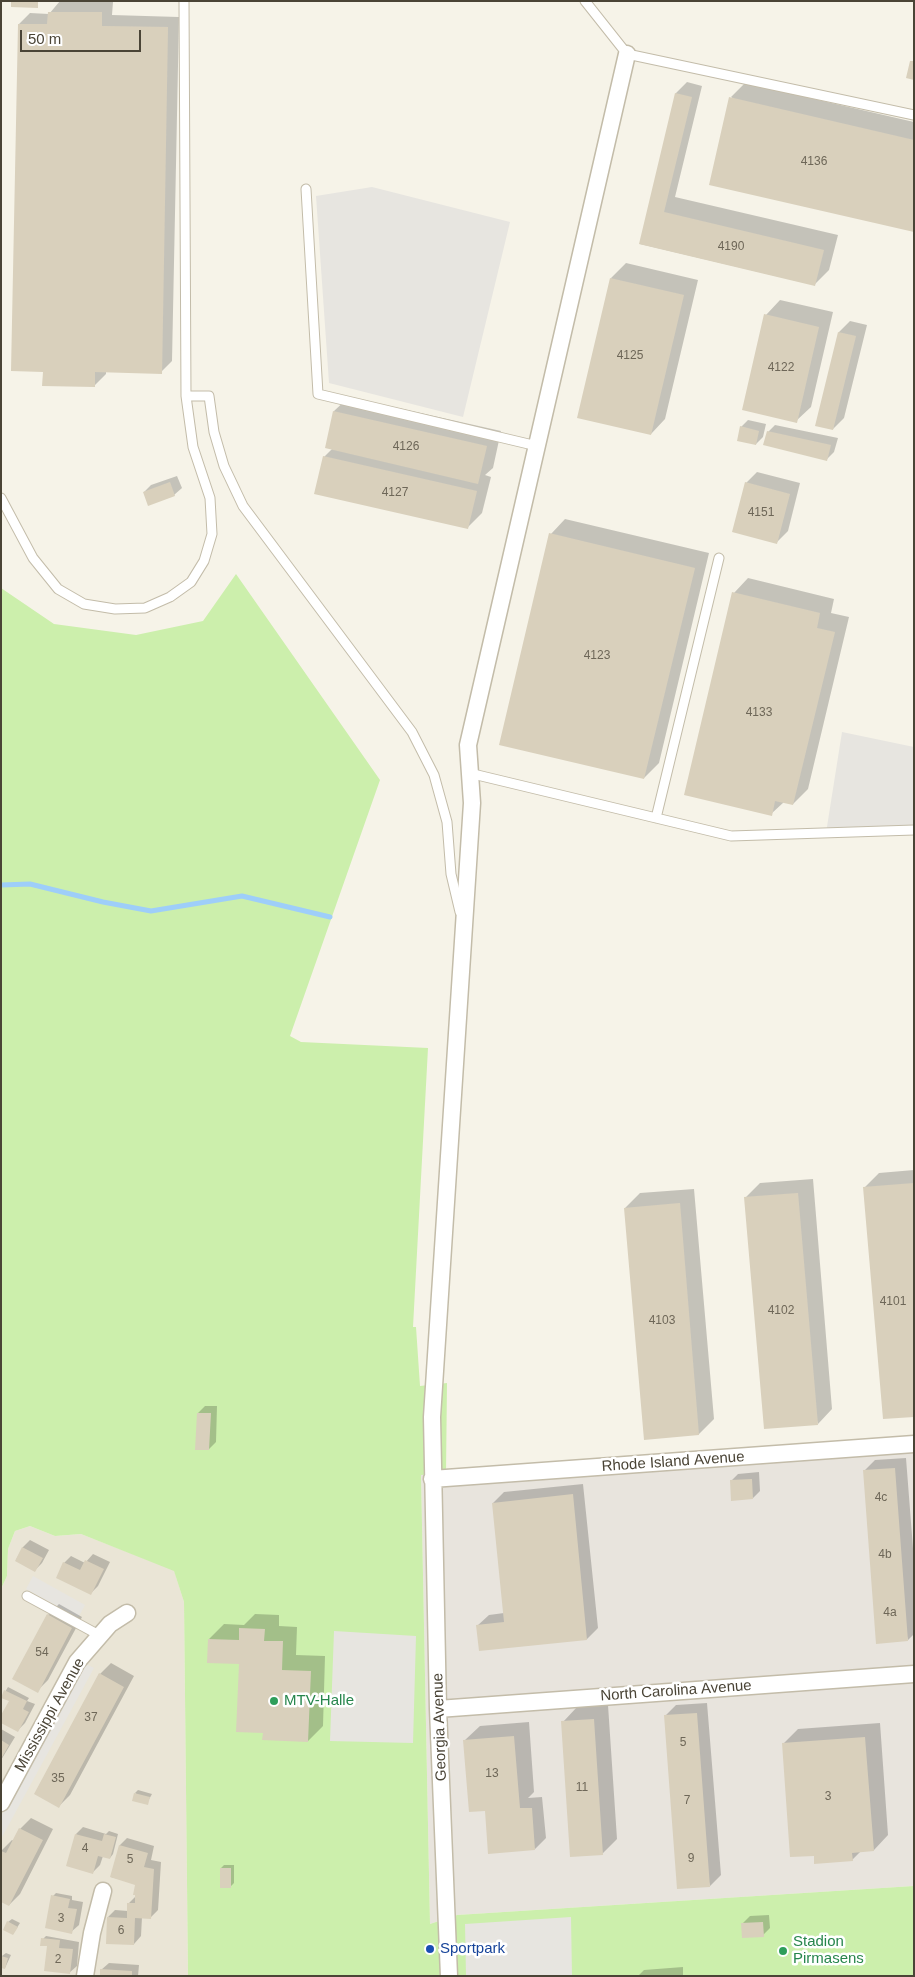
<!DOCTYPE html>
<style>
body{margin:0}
#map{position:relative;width:915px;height:1977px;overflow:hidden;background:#f6f3e8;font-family:Arial,sans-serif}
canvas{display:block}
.frame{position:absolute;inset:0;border:2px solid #4a4436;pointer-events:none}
.scale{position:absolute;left:20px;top:30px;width:121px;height:22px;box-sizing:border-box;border:2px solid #4a4436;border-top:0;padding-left:6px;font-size:15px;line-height:18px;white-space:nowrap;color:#4a4436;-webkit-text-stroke:4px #fff;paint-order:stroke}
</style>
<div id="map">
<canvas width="915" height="1977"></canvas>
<div class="frame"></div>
<div class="scale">50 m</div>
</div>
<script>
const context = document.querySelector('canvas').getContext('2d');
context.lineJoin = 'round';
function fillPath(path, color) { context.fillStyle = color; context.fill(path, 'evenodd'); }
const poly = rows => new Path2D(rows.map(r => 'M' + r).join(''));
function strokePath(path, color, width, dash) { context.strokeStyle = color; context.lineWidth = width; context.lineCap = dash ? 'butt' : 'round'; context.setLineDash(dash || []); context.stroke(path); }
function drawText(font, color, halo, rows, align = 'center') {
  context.font = font + ' Arial,sans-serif'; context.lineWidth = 5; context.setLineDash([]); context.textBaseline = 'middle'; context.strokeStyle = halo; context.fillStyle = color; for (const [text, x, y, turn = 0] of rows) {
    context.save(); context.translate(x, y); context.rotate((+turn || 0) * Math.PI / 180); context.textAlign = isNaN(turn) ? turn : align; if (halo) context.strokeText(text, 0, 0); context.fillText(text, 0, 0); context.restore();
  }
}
fillPath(poly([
 [30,1526,55,1536,81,1534,174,1570,184,1602,188,1976,1,1976,1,1589,7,1576,8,1549,15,1531]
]), '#eae5d6');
fillPath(poly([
 [914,1446,914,1886,457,1915,430,1924,421,1474]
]), '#e8e4dd');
fillPath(poly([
 [236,574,380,780,290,1036,301,1042,428,1048,413,1327,416,1327,420,1386,447,1383,446,1473,421,1475,430,1924,457,1915,914,1886,914,1976,188,1976,184,1602,174,1571,81,1534,55,1536,30,1526,15,1531,8,1549,7,1576,1,1589,1,588,54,624,136,635,203,621]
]), '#ccefac');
fillPath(poly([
 [372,187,510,222,463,417,329,383,316,196],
 [842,732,914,747,914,830,826,833],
 [33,1576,85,1605,78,1618,26,1589],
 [334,1631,416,1636,413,1743,330,1741],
 [84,1663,94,1668,1,1839,1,1816],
 [571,1917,572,1976,466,1976,465,1924]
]), '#e7e5e0');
fillPath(poly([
 [60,1,113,2,112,15,179,17,172,361,161,372,106,371,106,374,95,385,44,371,19,24,30,13,49,14],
 [687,82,702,86,675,197,838,235,829,270,814,285,640,244,676,93],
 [745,83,914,122,914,231,731,97],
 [626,263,698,280,665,419,651,434,611,278],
 [780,300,833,312,811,407,796,421,766,315],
 [850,321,867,325,844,418,833,429,839,332],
 [349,397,501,431,493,468,485,475,491,477,482,513,467,528,324,457,332,449,334,411],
 [748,420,766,424,763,437,756,444,741,427],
 [775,425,838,438,834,452,827,459,768,432],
 [757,472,800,483,788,531,777,542,746,483],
 [177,476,182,488,174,495,144,492,151,485],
 [565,519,709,553,659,763,644,778,551,534],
 [748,578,834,599,831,613,849,617,808,789,793,804,784,802,771,814,734,593],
 [914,1170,914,1416,864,1188,879,1173],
 [813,1179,832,1409,818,1424,745,1198,760,1183],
 [694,1189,714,1419,699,1434,645,1438,625,1208,640,1193],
 [205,1406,217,1406,216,1442,209,1449,198,1413],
 [906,1458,914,1561,914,1634,908,1640,864,1471,875,1460],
 [759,1472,760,1491,753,1498,731,1481,738,1474],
 [583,1484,598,1628,587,1639,477,1626,489,1615,504,1613,493,1503,504,1492],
 [30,1540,49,1550,42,1563,35,1570,16,1560,23,1547],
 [93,1554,110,1562,98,1586,91,1593,64,1563,71,1556,85,1563],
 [59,1604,82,1617,48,1680,37,1691,48,1615],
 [255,1614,279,1615,279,1626,297,1627,296,1655,325,1656,323,1726,308,1741,264,1731,240,1663,209,1639,224,1624,244,1625],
 [111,1663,134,1676,70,1795,59,1806,100,1674],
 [8,1687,29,1698,27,1701,35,1704,25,1723,18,1730,11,1701,2,1697],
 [707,1703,721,1875,710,1886,665,1716,676,1705],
 [608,1705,617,1839,602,1854,563,1722,577,1707],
 [529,1722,534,1792,528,1798,542,1797,546,1838,535,1849,486,1810,465,1740,480,1726],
 [880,1723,888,1835,874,1850,861,1851,852,1860,815,1854,783,1744,798,1729],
 [1,1729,15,1737,1,1760],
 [138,1790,152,1794,147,1803,135,1793],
 [31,1818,53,1829,20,1894,9,1905,1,1851,12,1840,14,1841,20,1829],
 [83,1827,106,1834,109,1831,118,1834,113,1854,110,1858,103,1856,100,1865,93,1872,76,1834],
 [127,1838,154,1846,151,1860,161,1862,158,1910,151,1917,142,1917,141,1936,134,1944,108,1917,115,1910,128,1911,128,1904,138,1894,137,1884,111,1877,120,1845],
 [224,1865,234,1865,234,1883,231,1886,221,1868],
 [56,1893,72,1896,72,1900,83,1902,79,1925,71,1932,53,1896],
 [769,1915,770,1928,763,1935,742,1924,750,1916],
 [12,1919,20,1923,13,1934,8,1922],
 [46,1936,79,1942,77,1966,69,1973,43,1939],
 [6,1953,11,1955,5,1968,2,1956],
 [109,1963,139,1965,138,1976,101,1976,101,1970],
 [683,1967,683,1976,638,1976,644,1970]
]), '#0003');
strokePath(poly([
 [1,885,30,884,103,902,151,911,242,896,330,917]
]), '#9ecef9', 5);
fillPath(poly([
 [11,1,38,1,38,8,11,7],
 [48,12,102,12,102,26,168,27,162,374,95,372,95,387,42,386,43,372,11,371,18,24,47,24],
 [910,61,914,61,914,80,906,78],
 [675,93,692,97,664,212,824,250,815,286,639,244],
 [729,97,914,140,914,232,709,185],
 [610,278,684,295,651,435,577,418],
 [764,314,819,327,797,423,742,410],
 [838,332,856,336,833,430,815,426],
 [333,411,487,446,478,484,325,448],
 [740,426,759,431,756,445,737,441],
 [767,431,831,445,827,461,763,445],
 [323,456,477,491,468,529,314,494],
 [170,482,175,496,148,506,143,492],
 [745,482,790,494,777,544,732,532],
 [549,533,695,568,644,779,499,745],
 [732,592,820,613,817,628,835,632,793,805,775,801,772,816,684,795],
 [914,1183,914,1417,883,1419,863,1187],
 [798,1193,818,1425,764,1429,744,1197],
 [680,1203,699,1435,644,1440,624,1208],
 [197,1413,211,1413,209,1450,195,1450],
 [895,1468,908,1641,876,1644,863,1470],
 [752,1479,753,1499,731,1501,730,1480],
 [573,1494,587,1640,479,1651,476,1625,504,1622,492,1503],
 [22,1547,43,1558,35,1572,15,1561],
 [85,1560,104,1569,91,1595,56,1578,63,1562,80,1570],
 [47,1614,72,1628,38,1693,12,1679],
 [239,1628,265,1629,264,1641,283,1641,282,1670,311,1671,308,1742,262,1740,263,1733,236,1732,239,1664,207,1663,208,1639,239,1640],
 [99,1673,124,1687,59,1808,34,1794],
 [4,1690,27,1701,23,1709,29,1712,18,1732,1,1723,1,1715,9,1701,1,1698],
 [697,1713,710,1887,677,1889,664,1715],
 [594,1719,603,1855,570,1857,561,1721],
 [514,1736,520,1808,532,1808,535,1850,488,1854,485,1811,469,1812,463,1740],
 [865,1737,874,1851,852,1853,853,1861,814,1864,814,1856,790,1857,782,1743],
 [1,1740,9,1745,1,1759],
 [134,1793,150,1797,148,1805,132,1801],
 [19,1828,43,1840,9,1906,1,1902,1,1851,6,1853],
 [75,1834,102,1841,104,1834,116,1837,110,1859,98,1856,93,1874,66,1866],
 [119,1845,148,1853,144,1867,154,1869,151,1919,135,1918,134,1945,106,1944,107,1917,127,1918,127,1903,135,1903,135,1895,133,1895,135,1885,110,1877],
 [220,1868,231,1868,231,1888,220,1888],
 [51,1895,70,1899,68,1908,77,1909,72,1934,45,1928],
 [7,1921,18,1927,13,1935,3,1930],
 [763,1922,764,1937,742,1938,741,1923],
 [41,1938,60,1940,59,1948,73,1949,70,1974,44,1971,47,1946,40,1946],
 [1,1956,8,1958,5,1969,1,1968],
 [100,1969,132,1971,132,1976,100,1976]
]), '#d9d0bc');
const service = poly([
 [585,1,627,54,914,115],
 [306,189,318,394,537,446],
 [186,396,209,396,214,432,224,466,243,506,412,732,434,775,447,822,451,874,460,912],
 [1,498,33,558,58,589,84,604,115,609,145,608,170,597,191,582,204,561,212,534,210,498,193,447,186,396,184,1],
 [469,773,731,836,914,830],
 [656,818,719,558],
 [27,1596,99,1635]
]);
const minor = poly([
 [432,1479,914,1444],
 [438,1709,914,1674],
 [1,1803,77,1662,110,1624,127,1613],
 [85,1976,92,1933,103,1891],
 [449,1976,438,1709,432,1417,472,803,468,745,627,54]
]);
strokePath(service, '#c3bca9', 11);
strokePath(minor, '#c3bca9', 19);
strokePath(service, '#fff', 9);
strokePath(minor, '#fff', 16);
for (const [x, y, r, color] of [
 [274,1701,5,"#2e9e5b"],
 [430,1949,5,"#1a4fb4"],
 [783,1951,5,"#2e9e5b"]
]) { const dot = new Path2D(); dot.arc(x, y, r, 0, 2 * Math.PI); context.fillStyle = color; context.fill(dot); strokePath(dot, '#fff', 2); }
drawText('12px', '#6e6758', null, [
 ["4136",814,162],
 ["4190",731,247],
 ["4125",630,356],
 ["4122",781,368],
 ["4126",406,447],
 ["4127",395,493],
 ["4151",761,513],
 ["4123",597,656],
 ["4133",759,713],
 ["4101",893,1302],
 ["4102",781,1311],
 ["4103",662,1321],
 ["4c",881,1498],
 ["4b",885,1555],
 ["4a",890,1613],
 ["54",42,1653],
 ["37",91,1718],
 ["5",683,1743],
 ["13",492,1774],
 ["35",58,1779],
 ["11",582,1788],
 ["3",828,1797],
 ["7",687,1801],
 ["4",85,1849],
 ["9",691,1859],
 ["5",130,1860],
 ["3",61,1919],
 ["6",121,1931],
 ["2",58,1960]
]);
drawText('15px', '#4a4436', '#fff', [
 ["Rhode Island Avenue",673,1462,-4],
 ["North Carolina Avenue",676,1691,-4],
 ["Mississippi Avenue",50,1715,-61],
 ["Georgia Avenue",440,1727,-92]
]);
drawText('15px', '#27864d', '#fff', [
 ["MTV-Halle",284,1701],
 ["Stadion",793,1942],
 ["Pirmasens",793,1959]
], 'left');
drawText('15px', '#164399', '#fff', [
 ["Sportpark",440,1949]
], 'left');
</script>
